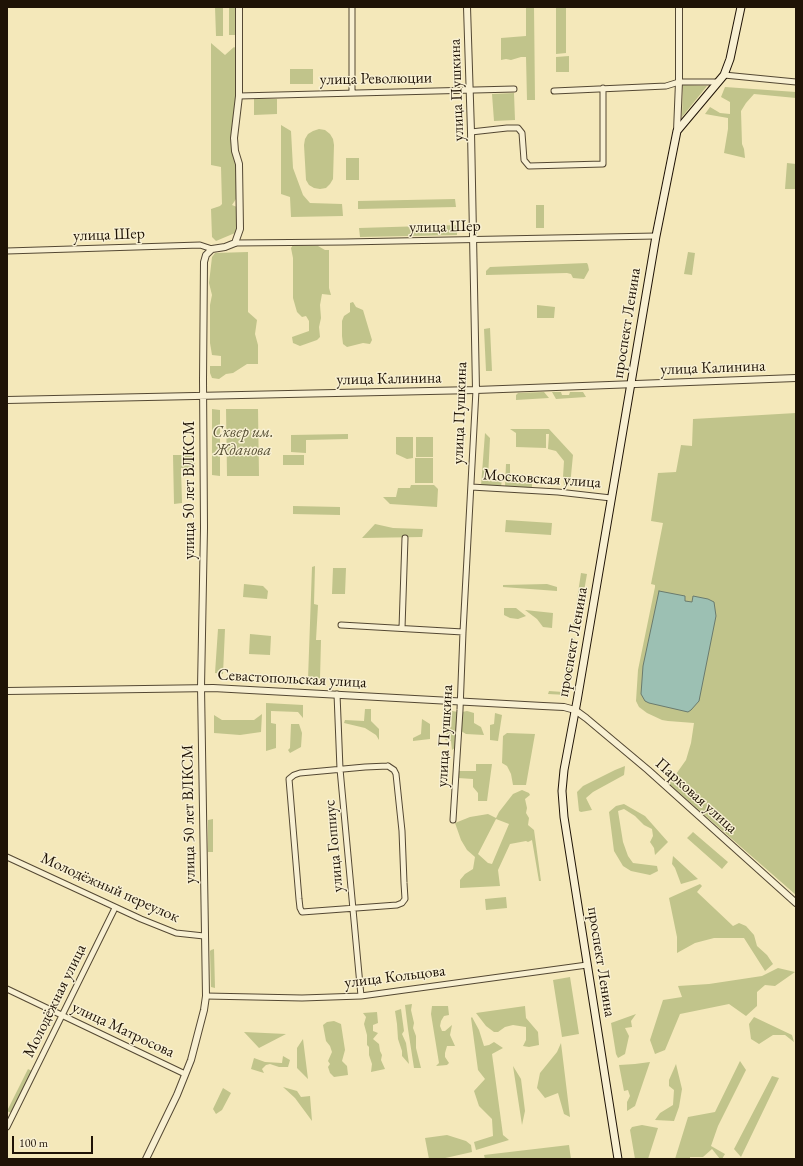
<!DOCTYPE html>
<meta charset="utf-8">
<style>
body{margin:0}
#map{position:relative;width:803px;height:1166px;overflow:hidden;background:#f4e8ba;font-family:"EB Garamond",serif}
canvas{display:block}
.frame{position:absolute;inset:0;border:8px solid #1f1306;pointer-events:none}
.scale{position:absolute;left:12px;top:1136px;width:81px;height:18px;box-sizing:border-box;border:2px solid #1f1306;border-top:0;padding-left:5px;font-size:12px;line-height:14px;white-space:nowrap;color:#1f1306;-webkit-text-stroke:3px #f8f0d2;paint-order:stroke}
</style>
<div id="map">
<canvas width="803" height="1166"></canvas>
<div class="frame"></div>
<div class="scale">100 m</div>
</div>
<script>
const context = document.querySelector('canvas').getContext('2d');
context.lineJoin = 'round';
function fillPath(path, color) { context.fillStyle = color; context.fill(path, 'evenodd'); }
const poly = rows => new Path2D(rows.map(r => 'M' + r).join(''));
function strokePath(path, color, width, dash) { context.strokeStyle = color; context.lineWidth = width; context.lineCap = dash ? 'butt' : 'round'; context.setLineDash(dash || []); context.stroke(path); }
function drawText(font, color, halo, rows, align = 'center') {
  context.font = font + ' "EB Garamond",serif'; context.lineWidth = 3; context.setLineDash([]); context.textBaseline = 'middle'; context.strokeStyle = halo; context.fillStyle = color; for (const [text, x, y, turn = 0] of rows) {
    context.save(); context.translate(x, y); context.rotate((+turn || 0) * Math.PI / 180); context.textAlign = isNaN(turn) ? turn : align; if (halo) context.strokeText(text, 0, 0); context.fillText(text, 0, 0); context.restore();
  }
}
fillPath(poly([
 [215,7,223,7,223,36,216,36],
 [229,7,236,7,236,35,229,35],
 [526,7,534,7,535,100,527,100,526,57,521,57,511,60,506,59,501,60,501,38,526,36],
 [556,7,566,7,566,53,556,54],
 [211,43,225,55,234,47,237,49,236,199,232,205,237,207,238,229,235,233,216,241,212,237,211,209,220,206,222,204,221,167,211,165],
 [569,56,569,72,556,72,556,57],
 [290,69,313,69,313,84,290,84],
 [683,85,707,86,682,117],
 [725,87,796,92,796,98,754,94,746,103,741,111,742,144,744,149,745,158,724,153,728,129,728,118,705,114,710,107,720,113,730,114,730,102,721,97],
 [514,93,515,120,494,121,492,94],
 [277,99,277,114,254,115,254,99],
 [281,125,291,131,293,168,303,195,310,203,342,204,343,216,291,217,290,197,281,194],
 [319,129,325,130,330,134,333,139,334,145,333,179,330,184,326,188,320,189,314,188,309,185,306,180,304,145,305,139,308,134,313,131],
 [346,158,359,158,359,180,346,180],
 [787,163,796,164,796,189,785,189],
 [455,199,456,207,358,209,358,201],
 [536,205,544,205,544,228,536,228],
 [457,225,457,235,360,237,359,228],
 [293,245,318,246,325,250,329,250,329,288,331,295,322,294,320,305,321,318,319,327,320,337,317,340,300,346,293,343,292,337,309,331,309,321,306,316,302,317,297,312,293,298,293,258,291,248],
 [248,252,248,312,257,320,255,334,258,345,258,364,247,364,233,373,226,374,219,379,212,378,210,373,210,366,221,366,221,356,212,355,210,343,210,305,212,295,209,283,212,257,215,253],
 [688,252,695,253,692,275,684,274],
 [587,263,588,265,589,270,584,279,573,278,571,274,567,273,486,275,486,271,490,267],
 [353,302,356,307,363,310,372,340,370,344,363,343,347,347,343,344,342,336,342,321,344,316,350,312,350,303],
 [537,305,555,307,554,318,537,318],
 [490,328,492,371,486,371,484,329],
 [544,392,549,398,516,400,516,395,518,393],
 [552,392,561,392,562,395,569,395,570,392,583,392,586,397,556,399],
 [212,409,220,410,220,476,212,475],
 [226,409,258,409,259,476,227,476],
 [796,413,796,895,669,784,686,760,691,743,694,723,668,721,662,720,647,713,639,707,636,701,638,670,655,587,655,585,651,584,663,523,651,521,658,473,676,472,681,445,692,446,693,419],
 [510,429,549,429,573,455,570,486,564,485,563,477,564,461,556,451,548,449,549,434,546,434,546,448,516,447,516,433],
 [485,433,490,438,488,478,502,479,501,487,481,486],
 [348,434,348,439,306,440,306,453,291,452,291,435],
 [396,437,413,437,413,458,407,459,396,454],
 [416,437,433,437,433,457,416,457],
 [173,455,194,455,195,468,181,468,182,503,174,504],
 [283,455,304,455,304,465,283,465],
 [415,458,433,458,433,483,415,483],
 [506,464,510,464,510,481,532,483,532,489,505,487],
 [411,485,434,485,438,489,437,507,390,504,383,497,396,497,398,488,410,488],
 [293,506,340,507,340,515,293,514],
 [506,520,552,523,551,535,505,532],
 [375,524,393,528,423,529,422,537,362,538],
 [315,566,314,604,318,605,316,640,321,640,320,679,308,679,312,567],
 [333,568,346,568,345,594,332,594],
 [581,573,587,574,578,626,573,626],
 [244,584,263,586,268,591,267,599,243,597],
 [547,584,557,587,557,591,503,587,503,585],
 [504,608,516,608,526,616,518,619,510,618,504,615],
 [525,610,553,613,552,628,543,627,537,619],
 [218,629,225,629,223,674,215,673],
 [250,634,271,636,270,655,249,654],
 [571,637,575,638,567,695,548,694,549,691,563,692],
 [266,703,303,705,303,718,298,712,271,711,271,723,276,724,276,748,266,751],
 [365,709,371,709,371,721,379,729,379,740,376,735,365,728,344,723,345,720,364,721],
 [452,711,458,712,456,747,452,750,451,741,445,740],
 [467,711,474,713,474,723,481,727,484,735,466,734,461,731,462,712],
 [495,713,502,715,498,741,490,740,490,725,494,724],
 [262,714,261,732,240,735,214,733,214,715,222,720,254,720],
 [422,719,430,724,430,739,413,741,413,738,421,734],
 [291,724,299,724,302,733,301,747,290,753,288,750,290,748],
 [507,733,535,734,526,785,513,785,511,774,507,766,502,763,503,736],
 [476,764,492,764,487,801,478,801,478,793,473,787,473,779,458,778,458,771,476,771],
 [625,766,624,775,593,792,586,798,592,810,581,812,579,811,577,792,583,786,615,770],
 [522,790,529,793,530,795,525,799,527,808,526,813,529,818,528,825,534,830,541,881,539,881,532,840,528,842,526,841,510,844,498,870,500,886,460,888,460,880,465,874,473,869,475,857,467,850,461,840,455,823,470,817,488,814,496,818,499,812,513,794],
 [496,819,509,824,492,864,488,863,478,854],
 [624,804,645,816,668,842,655,855,654,848,650,842,653,836,652,829,644,825,635,816,624,809,618,811,623,842,628,856,633,863,657,866,658,871,650,875,631,871,623,866,614,851,609,812,616,806],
 [213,819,213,852,208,852,208,820],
 [693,832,728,862,722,869,687,838],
 [673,856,698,879,681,884,675,868,672,864],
 [700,884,702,886,697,892,733,926,739,923,746,926,754,935,757,946,767,955,773,964,765,971,744,938,714,938,695,943,677,953,677,937,669,898],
 [506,897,507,908,486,910,485,899],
 [214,949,215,988,211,987,210,951,211,950],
 [778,968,795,972,775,986,765,985,757,992,757,1006,746,1016,729,1004,680,1014,665,1050,655,1054,650,1040,663,1000,682,997,678,986,709,984,762,976],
 [570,977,579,1034,562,1037,553,980],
 [412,1004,411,1010,414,1023,413,1028,416,1036,416,1048,421,1068,414,1068,408,1029,405,1005],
 [432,1006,448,1006,449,1015,444,1016,441,1021,440,1026,442,1031,445,1031,452,1025,450,1035,455,1046,447,1046,445,1053,445,1057,449,1063,447,1065,436,1066,439,1063,431,1014],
 [525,1006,526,1018,538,1032,539,1045,529,1047,523,1046,526,1040,526,1027,513,1025,505,1027,498,1032,494,1032,486,1026,476,1013],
 [401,1009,404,1031,402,1034,406,1043,409,1064,402,1056,402,1051,398,1039,397,1024,395,1011],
 [377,1012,378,1023,373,1025,373,1031,378,1033,373,1039,379,1044,380,1051,382,1055,381,1060,385,1069,371,1072,372,1064,369,1055,369,1047,367,1045,367,1035,364,1024,366,1017,363,1013],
 [636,1014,631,1021,632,1027,625,1028,629,1036,625,1054,618,1058,616,1054,611,1023],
 [472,1017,479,1030,484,1046,489,1045,494,1042,503,1048,492,1054,503,1135,509,1140,476,1150,474,1142,493,1136,492,1119,479,1106,474,1091,485,1079,478,1070,471,1018],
 [754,1017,792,1035,794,1042,785,1035,773,1035,759,1044,751,1039,749,1024],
 [334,1021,341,1024,345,1050,342,1061,347,1066,348,1075,334,1077,330,1073,328,1067,330,1064,328,1061,332,1052,330,1046,326,1041,323,1025,327,1022],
 [244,1032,286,1034,259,1048],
 [303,1039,308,1079,297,1068,297,1048],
 [561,1043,570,1117,564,1114,558,1093,545,1098,537,1088,540,1073,557,1052],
 [283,1056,290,1060,288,1067,279,1067,270,1064,266,1065,262,1069,264,1073,251,1069,254,1058,265,1062,282,1063],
 [740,1061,746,1070,718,1126,711,1146,725,1154,722,1159,720,1159,712,1149,703,1157,690,1157,690,1159,675,1159,688,1117,715,1112],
 [650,1062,635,1106,627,1111,627,1102,630,1096,628,1090,624,1091,619,1065,635,1064],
 [676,1064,682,1089,679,1107,674,1121,655,1120,660,1113,673,1105,674,1090,669,1086,669,1080],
 [513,1066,521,1079,525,1111,522,1125],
 [28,1069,32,1071,11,1113,7,1111],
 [772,1076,779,1078,741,1157,734,1149],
 [283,1087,297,1091,301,1097,310,1096,312,1121,295,1098],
 [223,1088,231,1093,222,1110,216,1114,213,1109],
 [642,1125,658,1128,648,1159,635,1159,630,1130,632,1127],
 [447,1135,466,1141,471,1145,472,1152,441,1159,429,1159,425,1138],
 [569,1145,571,1159,485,1159,484,1155]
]), '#c1c48b');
const water = poly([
 [659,591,685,596,685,601,692,602,693,596,708,599,714,602,716,616,699,701,691,710,688,712,649,703,645,701,641,694,643,666,659,591]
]);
fillPath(water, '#9cc0b3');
strokePath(water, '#6a7b6e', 1);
const minor = poly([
 [352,7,352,93],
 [724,75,796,82],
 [554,91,666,86,679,82,717,82],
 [239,96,514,89],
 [471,132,507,128,518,128,522,133,524,160,529,166,603,164,603,88],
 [235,243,345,242,656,236],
 [7,251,200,245,212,249],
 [471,487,558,492,611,498],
 [341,625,463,632],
 [402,628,405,538],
 [337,694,340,769,361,996],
 [388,766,394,770,396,774,402,831,404,883,405,899,402,903,397,905,302,912,300,908,299,899,289,779,294,775,300,773,365,767,388,766],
 [453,820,460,710,463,632,476,390],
 [7,857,141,919,176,933,204,936],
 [7,989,185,1074],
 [206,996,302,998,361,996,587,965],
 [7,1127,115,908]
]);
const tertiary = poly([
 [467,7,471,132,476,390],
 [677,131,679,82,679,7],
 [7,400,476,390,796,378],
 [7,691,213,688,543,706,564,707,575,710,586,718,648,770,796,903],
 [146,1159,177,1095,191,1060,204,1010,206,996,201,687,204,528,203,380,204,262,206,255,212,249,225,247,235,243,240,229,239,164,235,151,234,138,239,96,239,7]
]);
const secondary = poly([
 [618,1159,564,817,562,791,564,770,577,701,656,236,677,131,724,75,730,59,741,7]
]);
strokePath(minor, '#544833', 7);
strokePath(tertiary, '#544833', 8);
strokePath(secondary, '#1f1306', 9);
strokePath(minor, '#f8f0d2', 5);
strokePath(tertiary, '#f8f0d2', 6);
strokePath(secondary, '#f8f0d2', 7);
drawText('16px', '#1f1306', '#f8f0d2', [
 ["улица Революции",376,79,-1],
 ["улица Пушкина",457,90,-92],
 ["улица Шер",445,227,-1],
 ["улица Шер",109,235,-2],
 ["проспект Ленина",627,323,-81],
 ["улица Калинина",713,368,-2],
 ["улица Калинина",389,379,-1],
 ["улица Пушкина",460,413,-88],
 ["Московская улица",542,479,4],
 ["улица 50 лет ВЛКСМ",190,490,-90],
 ["проспект Ленина",573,642,-80],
 ["Севастопольская улица",292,679,3],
 ["улица Пушкина",445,736,-87],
 ["Парковая улица",696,796,42],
 ["улица 50 лет ВЛКСМ",189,814,-91],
 ["улица Гоппиус",334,846,-95],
 ["Молодёжный переулок",110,888,24],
 ["проспект Ленина",601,962,81],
 ["улица Кольцова",395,977,-7],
 ["Молодёжная улица",55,1001,-64],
 ["улица Матросова",123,1030,25]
]);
drawText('italic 16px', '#585135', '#f8f0d2', [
 ["Сквер им.",243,433],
 ["Жданова",243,451]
]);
</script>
